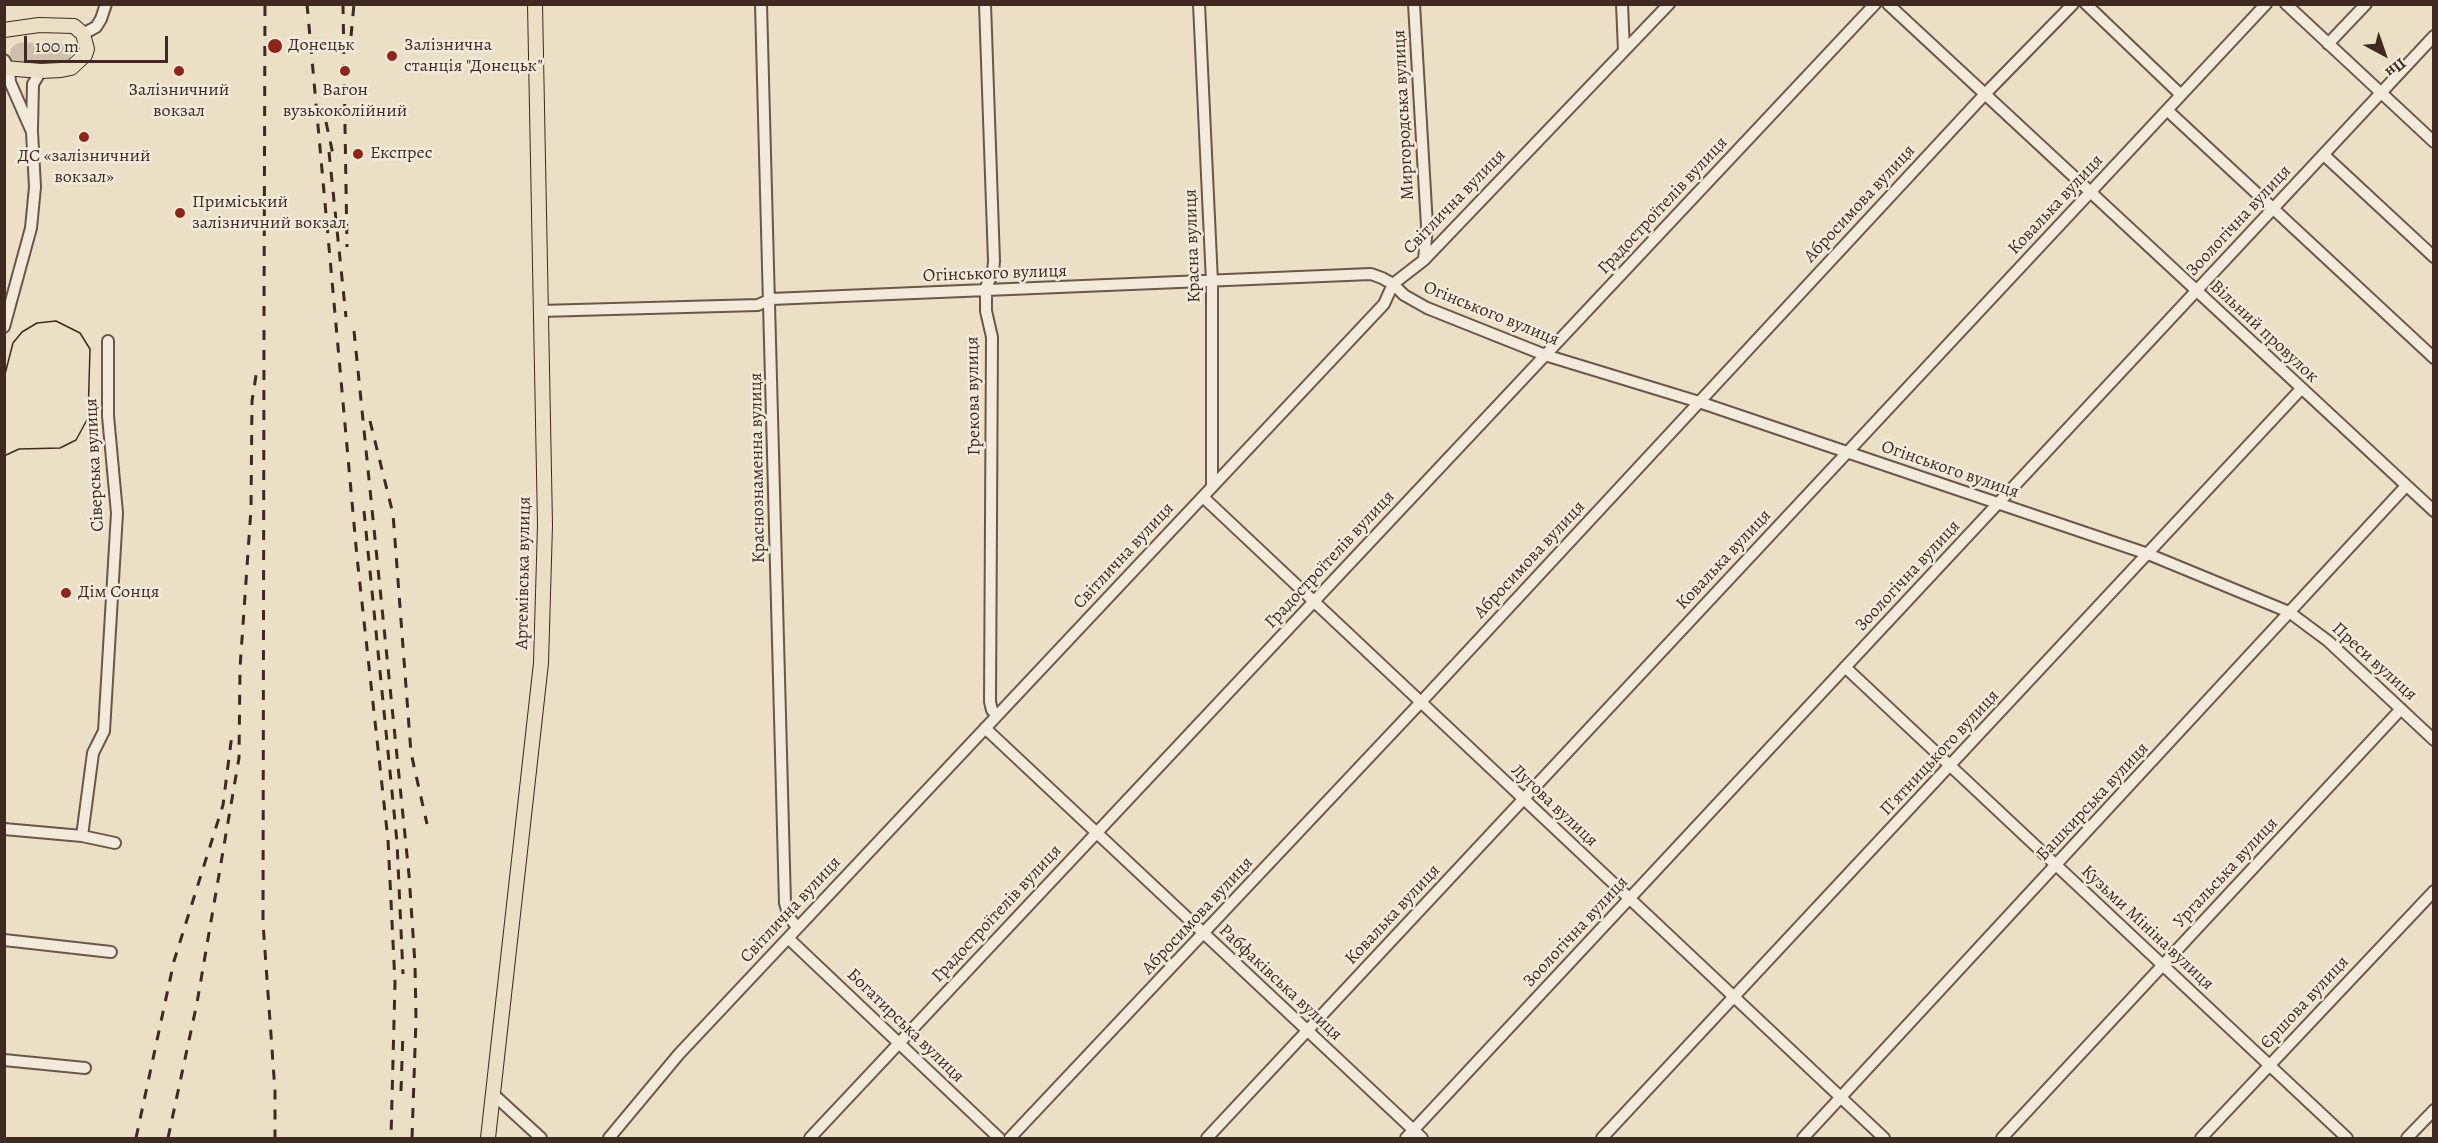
<!DOCTYPE html>
<meta charset="utf-8">
<style>
body{margin:0}
#map{position:relative;width:2438px;height:1143px;overflow:hidden;background:#ebdfc6;font-family:Alegreya,serif}
canvas{display:block}
.frame{position:absolute;inset:0;border:6px solid #402920;pointer-events:none}
.north{position:absolute;left:2354px;top:24px;width:60px;height:60px;-webkit-text-stroke:4px #f2eada;paint-order:stroke;rotate:140deg;font-size:16px;font-weight:700;line-height:24px;text-align:center;color:#402920}
.north::after{content:'';display:block;margin:auto;width:21px;height:27px;background:#402920;clip-path:polygon(50% 0,100% 100%,50% 72%,0 100%)}
.scale{position:absolute;left:24px;top:36px;width:144px;height:27px;box-sizing:border-box;border:3px solid #402920;border-top:0;padding-left:8px;font-size:18px;line-height:21px;white-space:nowrap;color:#402920;-webkit-text-stroke:4px #f2eada;paint-order:stroke}
</style>
<div id="map">
<canvas width="2438" height="1143"></canvas>
<div class="frame"></div>
<div class="north">Пн</div>
<div class="scale">100 m</div>
</div>
<script>
const context = document.querySelector('canvas').getContext('2d');
context.lineJoin = 'round';
function fillPath(path, color) { context.fillStyle = color; context.fill(path, 'evenodd'); }
const poly = rows => new Path2D(rows.map(r => 'M' + r).join(''));
function strokePath(path, color, width, dash) { context.strokeStyle = color; context.lineWidth = width; context.lineCap = dash ? 'butt' : 'round'; context.setLineDash(dash || []); context.stroke(path); }
function drawText(font, color, halo, rows, align = 'center') {
  context.font = font + ' Alegreya,serif'; context.lineWidth = 5; context.setLineDash([]); context.textBaseline = 'middle'; context.strokeStyle = halo; context.fillStyle = color; for (const [text, x, y, turn = 0] of rows) {
    context.save(); context.translate(x, y); context.rotate((+turn || 0) * Math.PI / 180); context.textAlign = isNaN(turn) ? turn : align; if (halo) context.strokeText(text, 0, 0); context.fillText(text, 0, 0); context.restore();
  }
}
fillPath(poly([
 [60,42,70,49,71,56,70,60,61,67,11,62,9,59,11,48,17,43]
]), '#cec0aa');
const minor = poly([
 [761,4,785,903,789,917,797,927],
 [985,4,994,261,993,273,986,287,986,311,992,337,990,702,992,710,997,715],
 [1199,4,1212,282,1212,487],
 [1414,4,1427,226,1424,260],
 [1622,4,1624,51],
 [1888,4,2434,511],
 [2086,4,2181,95],
 [2286,4,2434,142],
 [83,34,96,27,101,19,106,4],
 [2328,44,2366,4],
 [4,60,9,69,10,82,32,132,35,187,31,228,4,327],
 [2167,110,2434,358],
 [32,129,33,84,41,71],
 [2324,155,2434,257],
 [540,311,758,305,771,299,1371,274,1382,278,1393,284,1404,295,1427,308,1545,355,1699,402,2148,554,2289,612,2328,641,2434,740],
 [1203,497,1884,1138],
 [1845,667,2347,1138],
 [985,728,1422,1138],
 [4,829,82,836,115,843],
 [82,836,93,753,104,731,117,513,108,416,108,341],
 [788,938,999,1138],
 [4,940,111,952],
 [4,1060,85,1068],
 [493,1094,541,1138],
 [609,1138,679,1054,1384,304,1393,284,1424,260,1669,4],
 [810,1138,1875,4],
 [1010,1138,1421,702,1985,94,2073,4],
 [1207,1138,2266,4],
 [1406,1138,2434,36],
 [1602,1138,2301,389],
 [1803,1138,2406,486],
 [2002,1138,2401,709],
 [2201,1138,2434,891],
 [2407,1138,2434,1110]
]);
const major = poly([
 [4,30,39,25,74,26,83,34,87,49,85,55,71,68,61,70,41,71,4,68],
 [488,1138,541,663,545,525,535,4]
]);
strokePath(minor, '#6b564a', 14);
strokePath(major, '#402920', 16);
strokePath(minor, '#f2eada', 10);
strokePath(major, '#ebdfc6', 14);
strokePath(poly([
 [4,378,13,343,22,332,37,323,56,321,80,333,90,349,88,418,76,440,60,448,19,449,4,456]
]), '#402920', 1.5);
strokePath(poly([
 [307,4,357,557,388,840,395,983,391,1138],
 [343,4,347,247],
 [351,36,354,4],
 [326,122,334,159],
 [329,152,346,317],
 [264,316,265,4],
 [264,330,263,923,275,1091,275,1138],
 [354,331,409,875,415,964,416,1019,412,1138],
 [370,421,393,514,411,753,427,824],
 [364,511,397,842,403,974],
 [401,1091,403,1031],
 [136,1138,174,961,223,805,232,734],
 [168,1138,197,1003,239,758,240,668,251,509,252,401,257,369]
]), '#402920', 3, [10, 10]);
for (const [x, y, r, color] of [
 [275,46,8,"#8f2418"],
 [392,56,6,"#8f2418"],
 [179,71,6,"#8f2418"],
 [345,71,6,"#8f2418"],
 [84,137,6,"#8f2418"],
 [358,154,6,"#8f2418"],
 [180,213,6,"#8f2418"],
 [66,593,6,"#8f2418"]
]) { const dot = new Path2D(); dot.arc(x, y, r, 0, 2 * Math.PI); context.fillStyle = color; context.fill(dot); strokePath(dot, '#f2eada', 2); }
drawText('18px', '#402920', '#f2eada', [
 ["Донецьк",288,46],
 ["Залізнична",404,46],
 ["станція \"Донецьк\"",404,67],
 ["Залізничний",179,91,"center"],
 ["вокзал",179,112,"center"],
 ["Вагон",345,91,"center"],
 ["вузькоколійний",345,112,"center"],
 ["Експрес",370,154],
 ["ДС «залізничний",84,157,"center"],
 ["вокзал»",84,178,"center"],
 ["Приміський",192,203],
 ["залізничний вокзал",192,224],
 ["Дім Сонця",78,593]
], 'left');
drawText('18px', '#402920', '#f2eada', [
 ["Миргородська вулиця",1404,115,-93],
 ["Світлична вулиця",1455,202,-46],
 ["Абросимова вулиця",1860,204,-47],
 ["Ковалька вулиця",2056,205,-47],
 ["Градостроїтелiв вулиця",1663,206,-47],
 ["Зоологічна вулиця",2239,221,-47],
 ["Красна вулиця",1193,246,-92],
 ["Огінського вулиця",995,274,-2],
 ["Огінського вулиця",1491,314,22],
 ["Вільний провулок",2264,332,43],
 ["Грекова вулиця",974,396,-91],
 ["Сіверська вулиця",95,465,-93],
 ["Краснознаменна вулиця",758,468,-91],
 ["Огінського вулиця",1950,470,19],
 ["Світлична вулиця",1124,556,-47],
 ["Градостроїтелiв вулиця",1330,560,-47],
 ["Абросимова вулиця",1530,560,-47],
 ["Ковалька вулиця",1724,560,-47],
 ["Артемівська вулиця",524,573,-89],
 ["Зоологічна вулиця",1908,576,-47],
 ["Преси вулиця",2374,662,42],
 ["П’ятницького вулиця",1940,753,-47],
 ["Башкирська вулиця",2093,802,-47],
 ["Лугова вулиця",1554,806,43],
 ["Ургальська вулиця",2226,873,-47],
 ["Світлична вулиця",791,910,-47],
 ["Градостроїтелiв вулиця",997,914,-47],
 ["Ковалька вулиця",1393,915,-47],
 ["Абросимова вулиця",1198,916,-47],
 ["Кузьми Мініна вулиця",2147,928,43],
 ["Зоологічна вулиця",1576,932,-47],
 ["Рабфаківська вулиця",1280,983,43],
 ["Єршова вулиця",2305,1003,-47],
 ["Богатирська вулиця",905,1026,44]
]);
</script>
